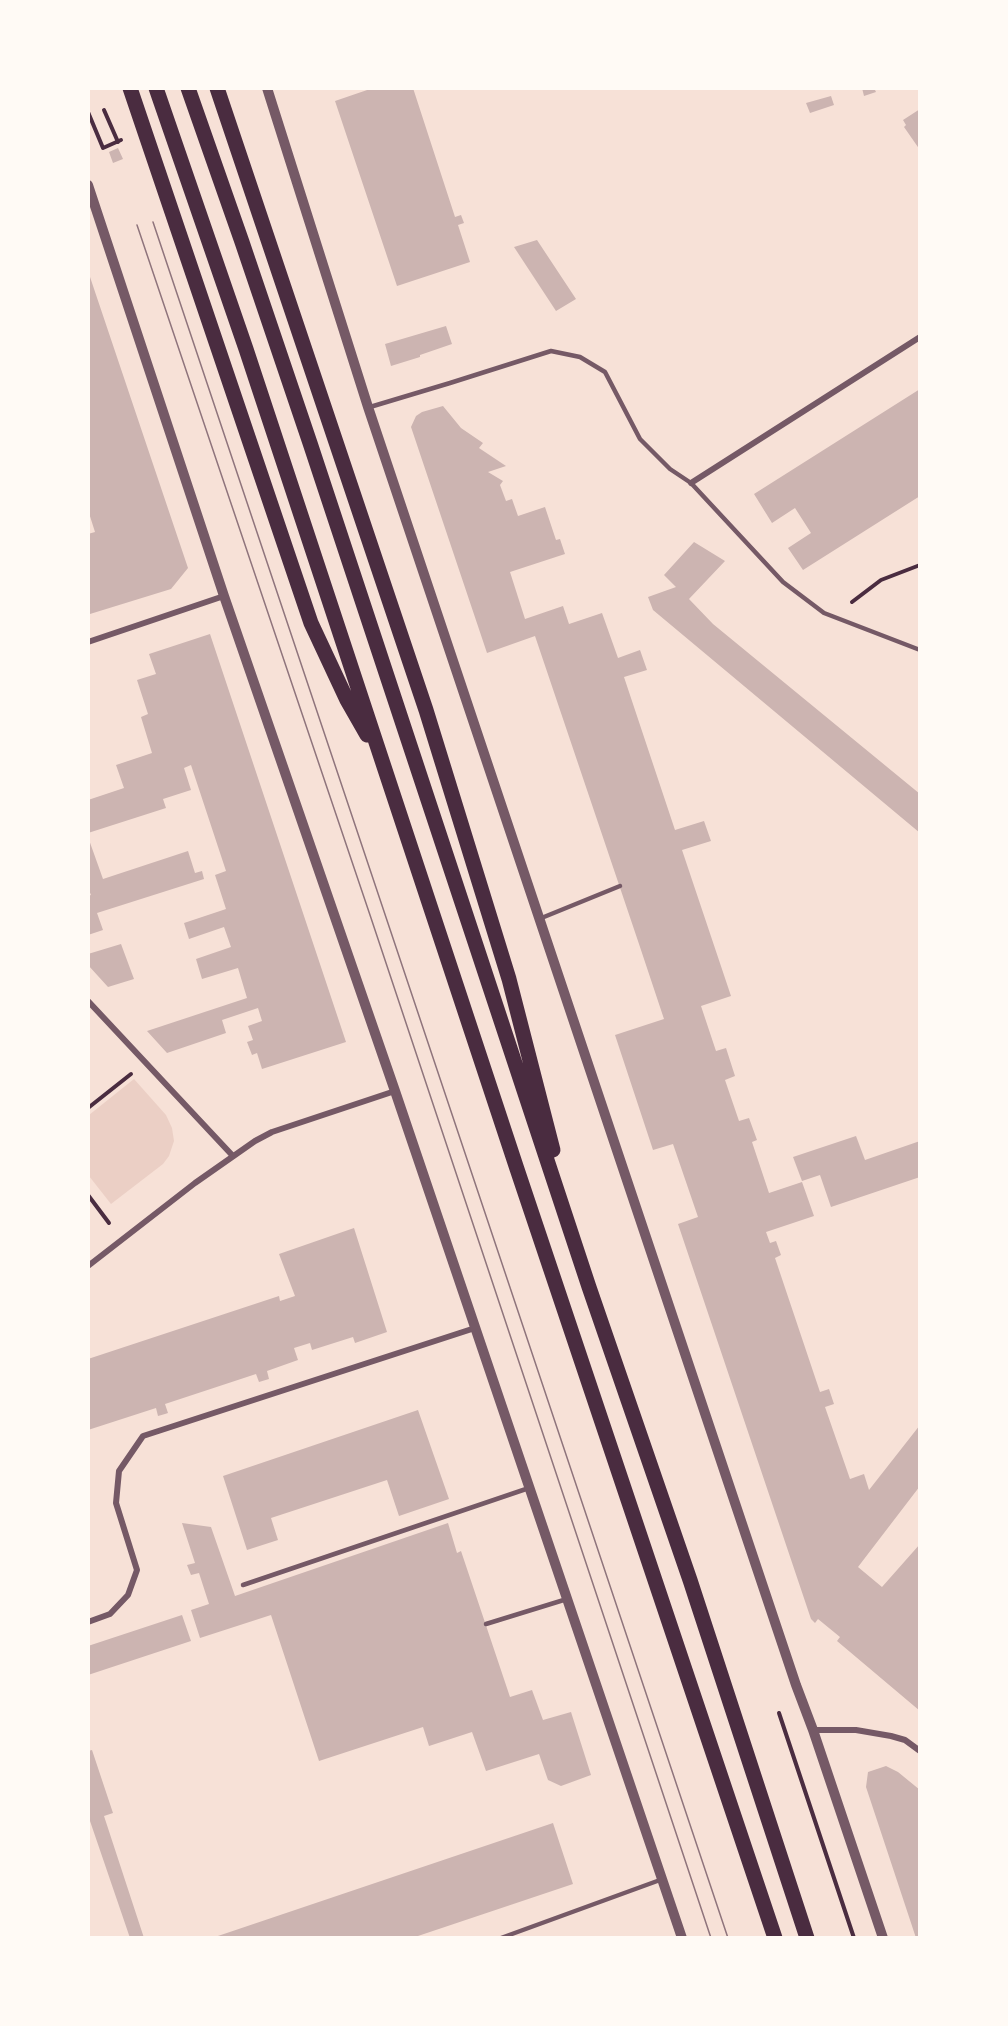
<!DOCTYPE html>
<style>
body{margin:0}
#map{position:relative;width:1008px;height:2026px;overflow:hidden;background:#f7e1d7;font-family:Overpass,sans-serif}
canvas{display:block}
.frame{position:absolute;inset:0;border:90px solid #fffaf5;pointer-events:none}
</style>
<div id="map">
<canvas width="1008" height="2026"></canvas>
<div class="frame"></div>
</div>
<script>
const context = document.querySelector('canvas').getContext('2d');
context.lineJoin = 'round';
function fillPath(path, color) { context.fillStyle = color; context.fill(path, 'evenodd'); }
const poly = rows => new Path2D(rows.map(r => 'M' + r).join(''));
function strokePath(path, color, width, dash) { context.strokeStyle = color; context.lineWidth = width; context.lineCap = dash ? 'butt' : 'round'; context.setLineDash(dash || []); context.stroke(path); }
fillPath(poly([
 [134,1079,166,1115,172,1128,174,1141,169,1156,163,1164,111,1204,89,1176,89,1115]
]), '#ebcfc5');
fillPath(poly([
 [373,88,413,88,455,217,461,215,464,223,458,225,470,262,397,286,335,101],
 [862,88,874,88,876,92,864,96],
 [831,96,834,105,810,113,806,103],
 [920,109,920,150,904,127,906,125,903,120],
 [118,148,123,159,113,163,109,152],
 [537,240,576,299,556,311,514,247],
 [89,274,188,568,171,589,90,614,88,608,88,534,95,532,88,510],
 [446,326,452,344,420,355,420,357,391,366,385,344],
 [920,389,920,496,803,570,788,548,811,533,795,508,772,523,754,494],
 [443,406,461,428,483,443,479,448,506,466,488,472,503,481,500,485,506,501,512,499,518,516,545,507,556,540,560,539,565,554,510,572,525,619,563,606,569,624,602,613,618,658,640,650,647,670,624,677,675,830,704,821,711,841,682,850,731,996,701,1006,716,1051,726,1048,735,1076,725,1080,739,1121,749,1118,757,1140,752,1142,769,1193,802,1182,814,1216,766,1232,770,1243,776,1241,781,1255,775,1258,820,1392,829,1389,834,1404,825,1407,850,1479,864,1474,869,1490,920,1425,920,1486,858,1567,882,1587,920,1544,920,1711,837,1641,840,1637,818,1619,815,1623,811,1619,678,1224,698,1217,673,1144,653,1150,615,1035,664,1019,639,944,535,636,487,653,411,427,416,416,422,412],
 [694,542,725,561,689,599,713,624,920,794,920,833,653,610,648,597,676,587,664,575],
 [210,634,346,1042,262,1069,257,1053,252,1055,247,1042,253,1040,248,1026,262,1021,258,1008,222,1020,226,1033,167,1053,147,1031,247,998,238,968,202,979,196,959,231,947,224,927,189,939,184,923,226,909,215,875,226,871,191,765,184,768,191,790,163,799,166,808,88,833,88,800,124,788,116,765,152,753,141,717,148,714,137,680,156,674,149,654],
 [88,837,103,879,188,851,195,873,202,871,204,879,97,913,103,930,88,935,88,896,91,895,88,888],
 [121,944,134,979,108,987,88,965,88,954],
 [856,1136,865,1160,920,1141,920,1177,831,1207,820,1175,802,1181,793,1157],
 [354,1228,387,1332,355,1343,353,1337,312,1350,310,1343,294,1348,298,1360,267,1371,269,1379,259,1382,256,1374,165,1404,168,1413,165,1414,158,1416,156,1408,88,1430,88,1359,279,1296,280,1301,295,1296,279,1254],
 [418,1410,449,1499,399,1516,387,1480,271,1518,278,1540,247,1550,223,1476],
 [182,1523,211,1527,235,1596,448,1523,457,1553,461,1551,510,1697,532,1690,543,1720,571,1712,591,1775,561,1786,548,1780,539,1754,486,1771,472,1732,429,1746,423,1727,319,1761,271,1615,200,1638,191,1610,209,1604,199,1573,191,1575,187,1565,195,1563],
 [182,1615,191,1641,88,1675,88,1646],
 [92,1750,113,1813,104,1816,144,1938,130,1938,90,1821,88,1821,88,1751],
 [886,1766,898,1772,920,1790,920,1938,916,1938,866,1787,868,1772],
 [553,1823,573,1884,412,1938,212,1938]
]), '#ccb4b1');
strokePath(poly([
 [104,110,118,142],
 [88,112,103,148,121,140],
 [852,602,881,580,920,565],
 [88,1108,131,1074],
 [88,1195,109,1223],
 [779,1713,854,1938]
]), '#4a2c40', 4);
strokePath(poly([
 [370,407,450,383,551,351,580,357,605,372,640,439,670,469,691,483,783,582,824,613,920,650],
 [539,919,620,886],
 [243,1585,529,1488],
 [486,1624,567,1599],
 [501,1938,660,1880]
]), '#755966', 4.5);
strokePath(poly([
 [691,483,920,337],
 [88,642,224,596],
 [88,1001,232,1155],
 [88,1266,195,1183,255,1141,272,1132,395,1091],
 [88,1622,110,1614,128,1595,137,1570,116,1503,119,1471,143,1436,475,1328],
 [813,1730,856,1730,891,1736,905,1740,920,1751]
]), '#755966', 6);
strokePath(poly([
 [267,88,368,407,796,1685,813,1730,883,1938],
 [88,185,224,596,395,1091,682,1938]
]), '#755966', 10);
strokePath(poly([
 [130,88,311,623,347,700,367,735],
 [156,88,246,349,517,1169,775,1938],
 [188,88,242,242,310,443,589,1287,690,1580,807,1938],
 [217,88,426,710,509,979,553,1150]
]), '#4a2c40', 15);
strokePath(poly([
 [153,222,728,1938],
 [137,225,371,918,711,1938]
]), '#8f747c', 1.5);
</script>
